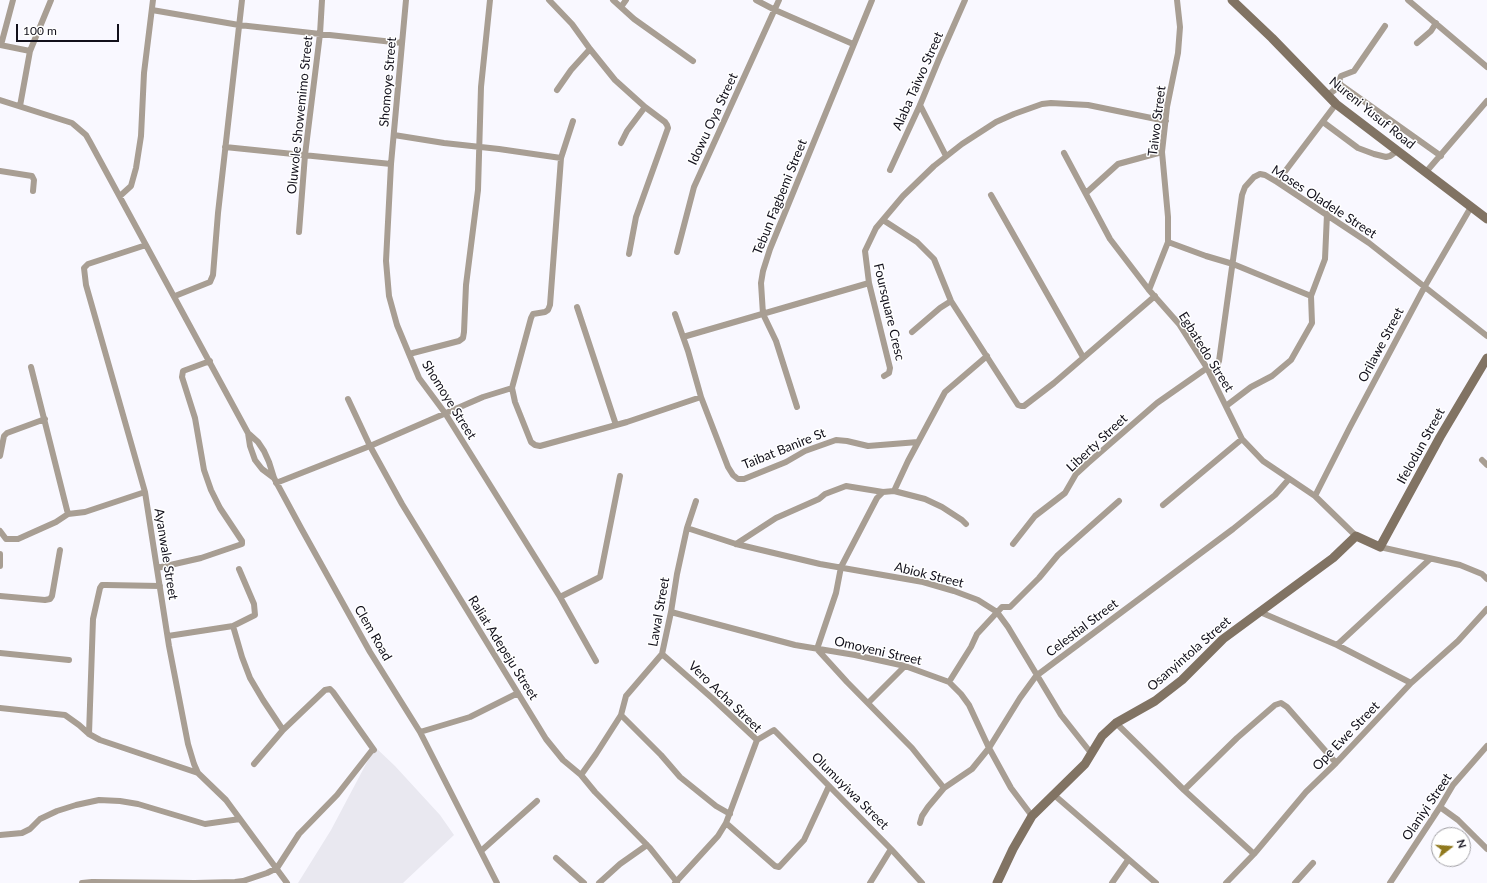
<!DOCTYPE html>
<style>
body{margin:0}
#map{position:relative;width:1487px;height:883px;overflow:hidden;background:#f9f8ff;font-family:Lato,sans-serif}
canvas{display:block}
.north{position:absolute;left:1431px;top:827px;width:40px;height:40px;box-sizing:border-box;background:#fff;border:1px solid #a09fa4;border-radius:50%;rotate:73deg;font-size:11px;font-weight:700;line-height:16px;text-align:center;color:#12101b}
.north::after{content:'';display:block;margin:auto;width:14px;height:18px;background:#90791e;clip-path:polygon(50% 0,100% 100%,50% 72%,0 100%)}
.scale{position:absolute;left:16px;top:24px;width:103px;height:18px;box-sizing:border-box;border:2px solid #12101b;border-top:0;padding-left:5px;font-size:12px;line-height:14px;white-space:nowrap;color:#12101b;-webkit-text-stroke:3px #fff;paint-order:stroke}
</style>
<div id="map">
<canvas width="1487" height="883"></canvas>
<div class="north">N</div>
<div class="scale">100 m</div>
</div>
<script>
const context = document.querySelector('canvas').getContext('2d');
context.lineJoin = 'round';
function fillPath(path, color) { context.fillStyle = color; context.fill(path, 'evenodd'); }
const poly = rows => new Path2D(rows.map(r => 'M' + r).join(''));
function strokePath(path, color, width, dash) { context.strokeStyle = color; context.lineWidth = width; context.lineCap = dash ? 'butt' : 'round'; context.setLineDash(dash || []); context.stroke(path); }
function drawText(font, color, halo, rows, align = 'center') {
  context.font = font + ' Lato,sans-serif'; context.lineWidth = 3; context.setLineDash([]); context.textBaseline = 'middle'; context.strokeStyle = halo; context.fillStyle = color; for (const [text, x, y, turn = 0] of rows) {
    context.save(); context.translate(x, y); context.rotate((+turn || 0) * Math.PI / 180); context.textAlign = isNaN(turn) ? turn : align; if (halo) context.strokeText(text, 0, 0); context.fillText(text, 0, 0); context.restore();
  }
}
fillPath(poly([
 [375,747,395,766,440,815,454,835,403,883,298,883,331,830]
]), '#e9e8f0');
strokePath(poly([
 [406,0,391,164,386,261,389,296,397,325,419,378,445,413,560,597,596,661],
 [549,0,572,24,590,49,615,80,645,107,665,122,667,125,668,128,636,217,629,254],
 [613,0,634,19,693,61],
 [756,0,775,10,853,44],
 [1408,0,1487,67],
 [621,7,626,0],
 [152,10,239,25,402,43],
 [1385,26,1354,71,1341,76,1339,81,1341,85,1441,156],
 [1417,43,1431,31,1436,23],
 [0,45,30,51],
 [1,45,13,0],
 [557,90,571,70,590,49],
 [1328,95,1341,85],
 [0,100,72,123,86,135,90,142,248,433,258,442,264,451,269,462,274,478,301,528,370,652,420,732,497,883],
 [920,105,946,156],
 [20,106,30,51,51,0],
 [573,121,561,158,550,305,548,310,545,312,533,314,531,318,512,388,515,402,531,442,535,445,540,446,627,422,701,397],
 [1323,122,1358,148,1374,154,1386,157,1390,156,1397,151],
 [394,135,444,143,499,149,561,158],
 [621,143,627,131,645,107],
 [225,147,391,164],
 [1064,153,1110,239,1149,290,1179,324,1207,368,1242,439,1263,461,1315,496,1356,536],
 [890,170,920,105,939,59,965,0],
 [0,171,32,176,34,180,33,191],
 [1426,172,1487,101],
 [1277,182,1336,104],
 [1086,193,1118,164,1162,152],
 [991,195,1083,357],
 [120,196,131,186,136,168,141,136,144,73,153,0],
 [883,220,917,242,934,259,951,301,1018,405,1021,406,1024,406,1054,383,1155,296],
 [299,232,305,155,320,34,322,0],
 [1168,242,1206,256,1233,264,1311,296],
 [146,245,88,264,84,268,86,285,145,492,169,646,188,744,194,764,198,773,226,800,287,883],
 [677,252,694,187,779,0],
 [1149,290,1168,242,1168,217,1162,152,1167,107,1178,53,1180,27,1177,0],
 [175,296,210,282,213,275,218,213,242,0],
 [577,307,616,425],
 [675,314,688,351,701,397,728,467,733,475,738,479,744,479,786,462,805,451,836,440,847,441,868,446,918,442],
 [912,332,940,308,951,301],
 [683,337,869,283],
 [409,354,459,341,463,338,464,332,466,285,478,190,481,87,490,0],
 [31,367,68,514],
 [884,376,889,373,890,368,869,283,865,251,876,228,903,196,934,166,962,144,996,122,1014,114,1042,104,1051,103,1088,105,1166,121],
 [1212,377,1219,361,1242,195,1245,187,1254,177,1260,174,1265,175,1277,182,1369,243,1487,336],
 [348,399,370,446,402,504,546,739,563,760,581,775,595,792,650,848,677,882],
 [1226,406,1251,387,1272,376,1291,360,1312,323,1311,296,1325,259,1327,214],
 [797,407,776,341,763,314,761,283,763,271,770,249,872,0],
 [248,433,250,446,255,460,262,469,274,478],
 [0,456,4,436,7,433,45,419],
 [1482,460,1487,465],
 [276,483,370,446,483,397,512,388],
 [894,491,925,499,942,507,962,520,966,524],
 [1315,496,1350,427,1425,286,1471,207],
 [1163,505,1242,439],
 [687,528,736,544,820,564,923,582,954,591,978,600,997,612,1008,627,1061,715,1091,753],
 [0,531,6,539,18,539,56,522,68,514,85,512,145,492],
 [736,544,776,518,819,499,825,494,846,486,883,492],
 [1013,544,1035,516,1065,493,1076,474,1088,463,1157,403,1207,368],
 [1380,547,1460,565,1482,574,1487,579],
 [0,554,0,566],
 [157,568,201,558,242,544,242,541,220,508,211,490,204,470,195,418,182,377,183,371,210,361],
 [0,596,45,600,50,599,52,596,60,550],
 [560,597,600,577,620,476],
 [671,612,795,645,855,655,905,666,949,682,961,694,969,705,989,748,1011,788,1032,816],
 [1260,612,1337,645,1411,683],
 [233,626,242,657,250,678,263,700,283,730],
 [168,636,233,626,255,615,254,604,239,569],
 [1337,645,1430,559],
 [0,653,69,660],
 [662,654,712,698,757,740,726,823,718,836,675,883],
 [949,682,971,647,977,634,1002,607,1010,607,1039,578,1058,555,1119,501],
 [868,703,905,666],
 [0,708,65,715,79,725,89,734,100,740,198,773],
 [621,715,661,755,680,777,716,806,730,814],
 [1116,723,1184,790,1254,854],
 [420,732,470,717,518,693],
 [89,734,93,619,100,588,102,585,106,585,160,586],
 [757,740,774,730,776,732,891,849,922,883],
 [581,775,596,754,621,715,626,696,662,654,671,612,677,574,687,528,696,501],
 [944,788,912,748,847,682,817,649,836,593,841,567,877,498,883,492,894,491,908,461,945,392,987,356],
 [1184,790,1237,738,1275,705,1281,703,1287,707,1336,763],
 [1053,794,1156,883],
 [1440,807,1458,820,1487,849],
 [726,823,775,866,779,867,804,840,829,786],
 [920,823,922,816,928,807,944,788,972,769,989,748,1020,698,1036,676,1233,529,1275,495,1289,479],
 [0,835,22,833,30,829,40,819,57,811,76,805,99,800,120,801,138,804,205,824,240,819],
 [481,851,537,801],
 [556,858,584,883],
 [82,883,92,882,195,883,235,882,243,881,267,873,277,868,299,834,337,795,373,749,374,750,333,692,330,689,325,690,283,730,254,764],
 [599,883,620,864,647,845],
 [870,883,891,849],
 [1112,883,1128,860],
 [1226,883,1254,854,1306,792,1336,763,1411,683,1458,641,1487,609],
 [1295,883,1313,863],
 [1390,883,1440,807,1453,785,1487,746]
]), '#a89e93', 6);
strokePath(poly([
 [1232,0,1272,38,1336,104,1487,219],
 [997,883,1013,849,1032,816,1085,764,1102,736,1116,723,1155,701,1182,680,1223,639,1333,558,1356,536,1380,547,1440,437,1487,358]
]), '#817363', 9);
drawText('13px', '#12101b', '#fff', [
 ["Alaba Taiwo Street",918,81,-66],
 ["Shomoye Street",388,82,-85],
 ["Nureni Yusuf Road",1372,113,39],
 ["Oluwole Showemimo Street",300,115,-84],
 ["Idowu Oya Street",713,119,-65],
 ["Taiwo Street",1157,121,-83],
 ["Tebun Fagbemi Street",780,197,-68],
 ["Moses Oladele Street",1324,202,33],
 ["Foursquare Cresc",889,312,77],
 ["Orilawe Street",1381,345,-62],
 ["Egbatedo Street",1206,352,58],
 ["Shomoye Street",449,400,58],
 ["Liberty Street",1097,443,-43],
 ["Ifelodun Street",1421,446,-61],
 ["Taibat Banire St",784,449,-22],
 ["Ayanwale Street",166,554,81],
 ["Abiok Street",929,575,14],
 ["Lawal Street",659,612,-80],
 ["Celestial Street",1082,628,-37],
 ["Clem Road",373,633,60],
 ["Raliat Adepeju Street",503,648,58],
 ["Omoyeni Street",878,651,13],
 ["Osanyintola Street",1189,654,-41],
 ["Vero Acha Street",725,697,44],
 ["Ope Ewe Street",1346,736,-46],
 ["Olumuyiwa Street",850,791,45],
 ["Olaniyi Street",1427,807,-56]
]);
</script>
